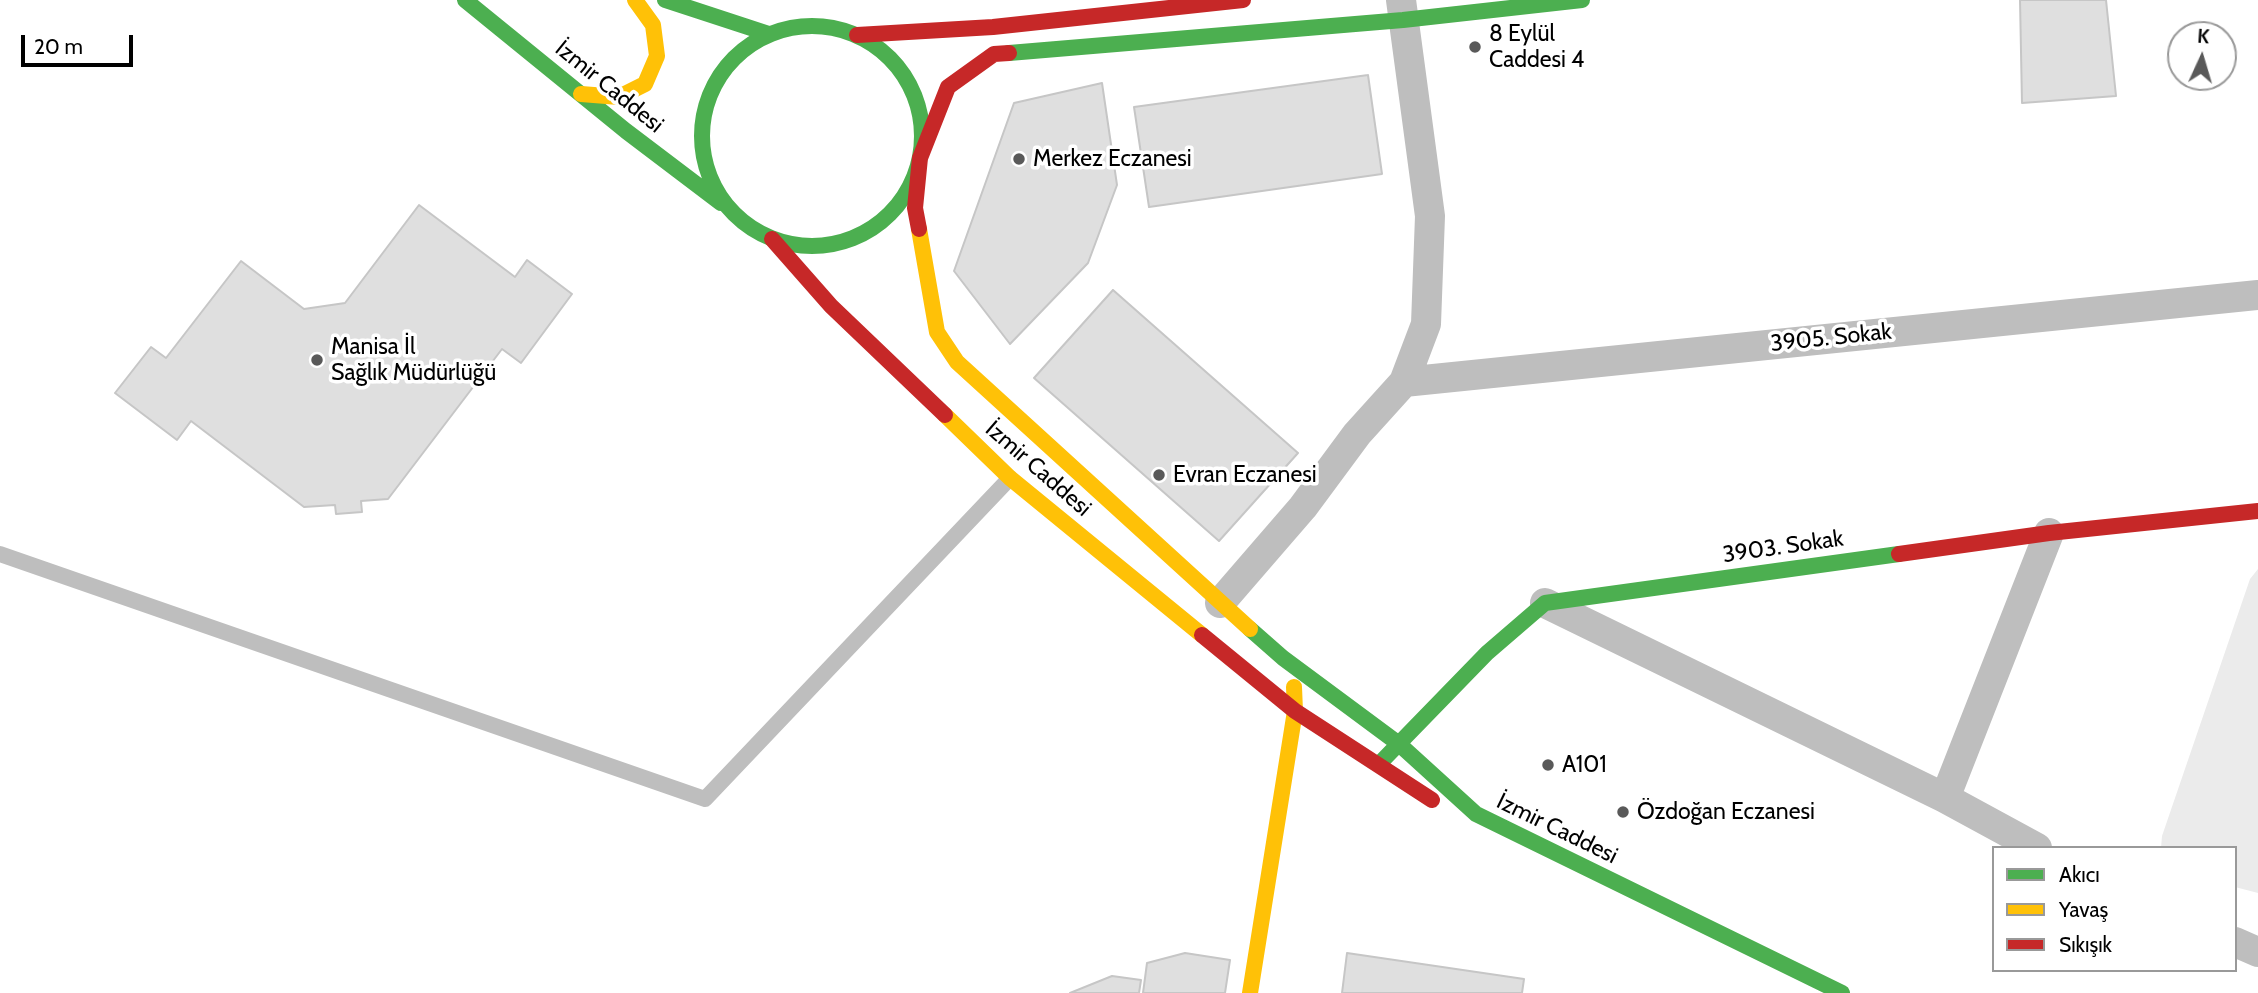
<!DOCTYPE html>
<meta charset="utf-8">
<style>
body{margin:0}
#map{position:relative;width:2258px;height:993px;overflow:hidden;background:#fff;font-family:Cabin,sans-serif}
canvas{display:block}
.legend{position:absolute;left:1992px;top:846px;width:245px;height:126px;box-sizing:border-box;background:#fff;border:2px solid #999;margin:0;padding:9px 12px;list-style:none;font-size:21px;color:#000}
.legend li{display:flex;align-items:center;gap:14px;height:35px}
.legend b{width:35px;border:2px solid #999}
.north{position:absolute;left:2167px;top:21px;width:70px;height:70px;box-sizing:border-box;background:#fff;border:2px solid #999;border-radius:50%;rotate:4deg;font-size:19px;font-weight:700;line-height:28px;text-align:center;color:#000}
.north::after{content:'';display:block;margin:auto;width:24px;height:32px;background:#595959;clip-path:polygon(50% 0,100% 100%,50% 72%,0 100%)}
.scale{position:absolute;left:21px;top:35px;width:112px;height:32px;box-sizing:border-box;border:4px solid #000;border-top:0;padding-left:9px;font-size:21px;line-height:24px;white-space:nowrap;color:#000;-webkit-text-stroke:5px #fff;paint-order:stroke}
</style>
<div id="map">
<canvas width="2258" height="993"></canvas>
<ul class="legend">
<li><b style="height:9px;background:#4caf50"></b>Akıcı</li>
<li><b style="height:9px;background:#ffc107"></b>Yavaş</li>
<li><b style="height:9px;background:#c62828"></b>Sıkışık</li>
</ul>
<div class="north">K</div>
<div class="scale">20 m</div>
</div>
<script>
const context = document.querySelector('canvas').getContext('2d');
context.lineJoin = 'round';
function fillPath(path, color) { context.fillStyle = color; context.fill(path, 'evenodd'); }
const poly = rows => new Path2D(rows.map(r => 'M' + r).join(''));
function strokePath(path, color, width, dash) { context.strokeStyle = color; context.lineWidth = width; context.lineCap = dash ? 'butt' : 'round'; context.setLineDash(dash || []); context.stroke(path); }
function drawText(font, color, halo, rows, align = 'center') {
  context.font = font + ' Cabin,sans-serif'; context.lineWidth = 7; context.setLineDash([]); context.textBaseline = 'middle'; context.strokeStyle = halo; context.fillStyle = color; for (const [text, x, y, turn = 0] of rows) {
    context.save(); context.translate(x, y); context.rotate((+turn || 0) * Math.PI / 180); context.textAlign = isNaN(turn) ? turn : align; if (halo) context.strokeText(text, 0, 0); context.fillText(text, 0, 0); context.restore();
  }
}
fillPath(poly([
 [2258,569,2258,893,2235,887,2235,848,2161,848,2162,836,2250,579]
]), '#ebebeb');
const building = poly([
 [2020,0,2106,0,2116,96,2022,103,2020,0],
 [1368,75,1382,174,1149,207,1134,107,1368,75],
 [1102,83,1117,185,1088,263,1010,344,954,271,1014,103,1102,83],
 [419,205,515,277,527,260,572,294,521,363,502,349,388,499,361,501,362,512,336,514,335,505,304,507,191,421,177,440,115,393,151,347,166,358,241,261,304,309,345,303,419,205],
 [1113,290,1298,453,1219,541,1034,378,1113,290],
 [1185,953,1230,960,1225,993,1143,993,1147,963,1185,953],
 [1347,953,1524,979,1522,993,1342,993,1347,953],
 [1112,976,1141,980,1139,993,1070,993,1112,976]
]);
fillPath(building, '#dfdfdf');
strokePath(building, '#c6c6c6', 2);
strokePath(poly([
 [0,554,705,799,1010,478]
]), '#bebebe', 16);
strokePath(poly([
 [1404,382,2258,295],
 [1220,603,1303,507,1357,434,1404,382,1426,324,1430,216,1401,0],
 [1545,603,1945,798,2037,848],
 [1945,798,2049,533],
 [2235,942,2258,952]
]), '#bebebe', 30);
strokePath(poly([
 [465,0,626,131,721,203],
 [665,0,769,34],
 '702 136a110 110 0 1 1 220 0a110 110 0 1 1-220 0Z',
 [1009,53,1403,20,1582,0],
 [1250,629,1283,658,1399,744,1476,814,1842,993],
 [1382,761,1487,653,1545,603,1899,554]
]), '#4caf50', 16);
strokePath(poly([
 [581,94,619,97,645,84,657,56,653,25,635,0],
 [919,229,937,332,957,362,1250,629],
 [945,415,1010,478,1202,635],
 [1250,993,1295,711,1294,687]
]), '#ffc107', 16);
strokePath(poly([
 [857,35,993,27,1243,0],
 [919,229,915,208,920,158,948,87,994,54,1009,53],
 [772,239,831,306,945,415],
 [1899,554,2049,533,2258,511],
 [1202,635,1295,711,1432,800]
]), '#c62828', 16);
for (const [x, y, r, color] of [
 [1475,47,7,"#595959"],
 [1019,159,7,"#595959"],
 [317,360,7,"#595959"],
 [1159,475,7,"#595959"],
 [1548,765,7,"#595959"],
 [1623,812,7,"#595959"]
]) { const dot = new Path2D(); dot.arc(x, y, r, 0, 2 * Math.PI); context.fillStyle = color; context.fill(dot); strokePath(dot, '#fff', 2.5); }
drawText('23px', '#000', '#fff', [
 ["8 Eylül",1489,34],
 ["Caddesi 4",1489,60],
 ["Merkez Eczanesi",1033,159],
 ["Manisa İl",331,347],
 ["Sağlık Müdürlüğü",331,373],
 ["Evran Eczanesi",1173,475],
 ["A101",1562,765],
 ["Özdoğan Eczanesi",1637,812]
], 'left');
drawText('23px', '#000', '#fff', [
 ["İzmir Caddesi",609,87,39],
 ["3905. Sokak",1831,338,-6],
 ["İzmir Caddesi",1038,469,41],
 ["3903. Sokak",1783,547,-8],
 ["İzmir Caddesi",1557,829,26]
]);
</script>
